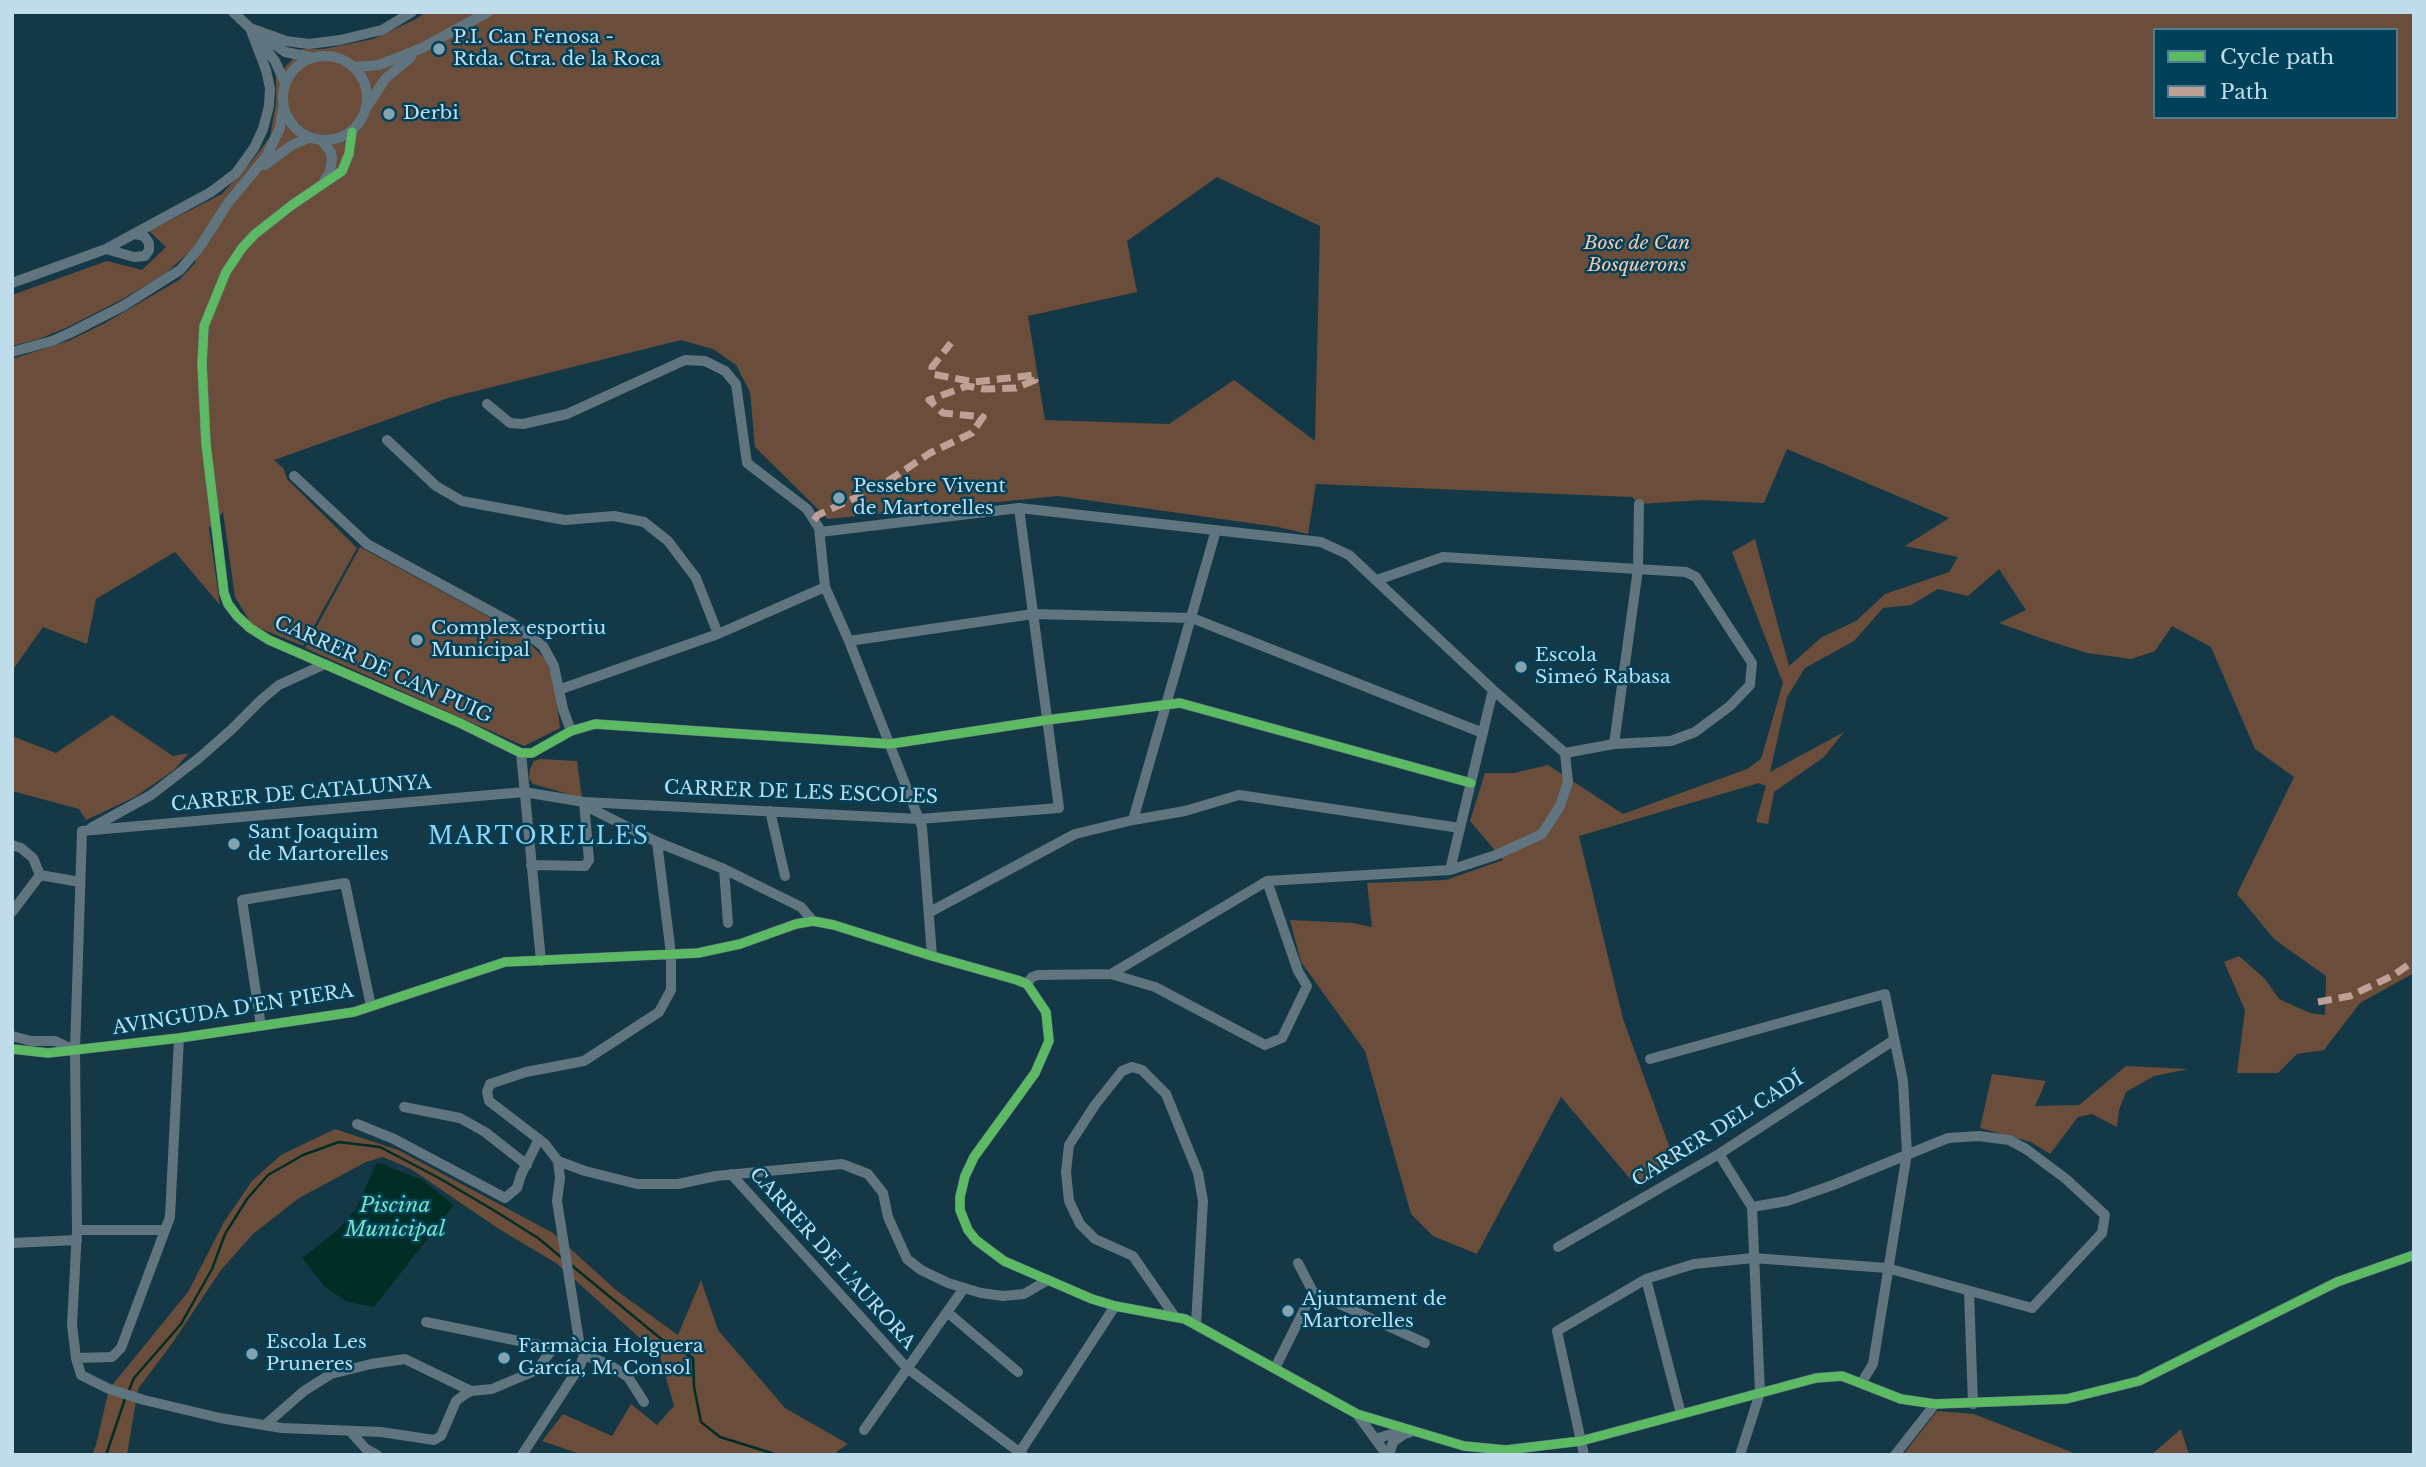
<!DOCTYPE html>
<meta charset="utf-8">
<style>
body{margin:0}
#map{position:relative;width:2426px;height:1467px;overflow:hidden;background:#143845;font-family:"Libre Baskerville",serif}
canvas{display:block}
.frame{position:absolute;inset:0;border:14px solid #c0dcea;pointer-events:none}
.legend{position:absolute;left:2153px;top:28px;width:245px;height:91px;box-sizing:border-box;background:#004159;border:2px solid #4d7f93;margin:0;padding:9px 12px;list-style:none;font-size:21px;color:#c0dcea}
.legend li{display:flex;align-items:center;gap:14px;height:35px}
.legend b{width:35px;border:2px solid #4d7f93}
</style>
<div id="map">
<canvas width="2426" height="1467"></canvas>
<div class="frame"></div>
<ul class="legend">
<li><b style="height:9px;background:#5cba63"></b>Cycle path</li>
<li><b style="height:9px;background:#bda197"></b>Path</li>
</ul>
</div>
<script>
const context = document.querySelector('canvas').getContext('2d');
context.lineJoin = 'round';
function fillPath(path, color) { context.fillStyle = color; context.fill(path, 'evenodd'); }
const poly = rows => new Path2D(rows.map(r => 'M' + r).join(''));
function strokePath(path, color, width, dash) { context.strokeStyle = color; context.lineWidth = width; context.lineCap = dash ? 'butt' : 'round'; context.setLineDash(dash || []); context.stroke(path); }
function drawText(font, color, halo, rows, align = 'center') {
  context.font = font + ' "Libre Baskerville",serif'; context.lineWidth = 5; context.setLineDash([]); context.textBaseline = 'middle'; context.strokeStyle = halo; context.fillStyle = color; for (const [text, x, y, turn = 0] of rows) {
    context.save(); context.translate(x, y); context.rotate((+turn || 0) * Math.PI / 180); context.textAlign = isNaN(turn) ? turn : align; if (halo) context.strokeText(text, 0, 0); context.fillText(text, 0, 0); context.restore();
  }
}
fillPath(poly([
 [426,12,2414,12,2414,973,2360,1003,2324,1050,2297,1054,2278,1073,2237,1073,2245,1010,2224,962,2239,956,2265,979,2279,999,2310,1013,2325,1015,2326,976,2274,939,2237,894,2294,777,2255,749,2211,647,2172,626,2155,651,2131,659,2087,653,2046,640,1999,623,2026,610,1999,569,1968,596,1938,589,1911,605,1883,608,1854,641,1805,668,1787,697,1770,772,1844,732,1824,757,1774,792,1768,824,1756,822,1766,786,1759,783,1579,836,1623,1019,1676,1165,1637,1187,1561,1097,1477,1254,1433,1236,1411,1214,1365,1051,1301,962,1290,920,1353,923,1372,927,1367,883,1446,880,1503,860,1470,821,1485,773,1514,773,1548,765,1623,814,1747,769,1761,759,1783,683,1732,552,1755,539,1789,666,1822,637,1856,621,1885,594,1949,572,1958,557,1905,546,1949,518,1787,449,1764,503,1703,500,1639,504,1632,497,1316,484,1308,534,1278,527,1058,496,828,519,755,447,750,392,736,365,713,349,681,340,448,398,274,460,284,469,287,479,357,548,303,646,252,625,235,597,223,512,209,528,220,605,175,552,96,599,87,644,43,627,12,671,12,359,68,341,105,323,179,280,196,262,187,254,165,274,121,300,68,327,39,339,12,346,12,295,107,261,142,270,166,247,149,231,222,194,252,161,270,137,276,102,276,77,302,49,324,49,373,39,416,19],
 [2155,30,2396,30,2396,117,2155,117],
 [1217,177,1320,226,1315,441,1234,380,1169,424,1045,420,1028,316,1137,292,1127,241],
 [360,547,519,633,545,659,554,680,560,728,524,746,305,648],
 [112,715,173,756,189,753,174,770,135,797,86,820,79,809,12,791,12,736,56,753],
 [540,759,577,761,582,798,533,784,529,778,530,769,534,761],
 [2126,1066,2188,1069,2154,1076,2126,1092,2119,1110,2117,1127,2092,1114,2078,1117,2050,1154,2031,1142,1980,1128,1992,1074,2046,1081,2035,1106,2079,1105],
 [335,1129,398,1150,553,1233,617,1291,678,1335,701,1280,718,1330,785,1408,848,1444,836,1452,838,1455,583,1455,542,1441,563,1414,612,1436,631,1404,657,1425,674,1406,660,1356,556,1263,499,1229,411,1169,383,1157,366,1162,299,1198,253,1234,221,1270,173,1342,138,1389,127,1455,92,1455,96,1445,109,1389,188,1292,224,1222,252,1181,281,1155],
 [1937,1411,1974,1414,2079,1455,1903,1455],
 [2181,1429,2189,1455,2151,1455]
]), '#6a4e3b');
fillPath(poly([
 [377,1162,422,1180,454,1205,374,1307,348,1302,326,1288,302,1258,338,1230,356,1209]
]), '#022d24');
strokePath(poly([
 [570,1264,660,1338,693,1358,694,1387,701,1422,720,1437,778,1455],
 [129,1390,134,1378,181,1324,212,1269,225,1234,247,1199,268,1175,303,1155,339,1142,380,1147,439,1178,495,1211,538,1238,562,1258],
 [106,1455,126,1396]
]), '#022d24', 2.5);
strokePath(poly([
 [233,12,250,28,275,61,285,83],
 [250,28,286,41,309,44,340,40,382,30,412,12],
 [265,38,285,52,311,57],
 '283 98a42 42 0 1 1 84 0a42 42 0 1 1-84 0Z',
 [354,67,379,65,422,48,488,12],
 [369,104,385,79,411,57],
 [352,132,349,154,342,171,292,205,255,234,242,248,226,272,204,326,202,364,206,444,224,593,228,604,237,616,250,628,269,640,460,723,521,753,532,753,571,731,595,724,890,744,1047,720,1180,703,1471,783],
 [322,141,331,152,332,159,330,172,324,181],
 [265,165,292,145,309,138],
 [106,249,134,257,145,256,149,250,149,243,144,236,135,234],
 [12,283,106,249,211,192,236,173,254,148,263,129,269,106,270,88,266,70,250,28],
 [12,352,52,341,70,333,123,306,180,270,199,248,228,203,266,157,280,128,283,108],
 [487,404,510,423,523,424,567,414,685,360,705,361,725,371,736,384,747,463,807,509,819,528,825,587,849,641,922,827,932,956],
 [387,440,436,486,462,501,565,520,614,516,644,522,668,541,696,578,718,634],
 [294,476,367,544,512,623,543,646,554,666,563,709,571,731],
 [820,532,1019,508,1321,542,1349,555,1493,690,1565,753],
 [1377,580,1443,557,1686,572,1696,577,1752,663,1750,685,1730,706,1695,732,1671,741,1614,744,1565,753],
 [849,641,1033,614,1192,618,1483,733],
 [561,689,718,634,825,587],
 [1614,744,1638,569,1639,504],
 [521,753,541,961],
 [770,811,785,876],
 [1133,820,1216,530],
 [91,828,151,795,199,758,231,730,262,699,279,685,325,664],
 [82,831,75,1050,77,1230,72,1325,76,1358,81,1375,109,1389,144,1400,220,1418,282,1428,381,1432,434,1440,441,1436,456,1401,464,1395,471,1391,492,1389,537,1370,553,1348],
 [82,831,524,792,584,802,590,808,657,842,724,869,801,907,813,921],
 [12,845,21,848,33,858,40,875],
 [531,865,585,866,589,860,584,802,919,819,1059,808,1019,508],
 [724,869,728,923],
 [1450,870,1493,690],
 [40,875,80,882],
 [12,912,40,875],
 [930,912,1075,834,1133,820,1185,811,1239,795,1460,828],
 [1111,974,1155,987,1265,1045,1282,1038,1307,986,1298,971,1267,881],
 [1027,984,1032,977,1038,975,1111,974,1267,881,1450,870,1496,855,1542,834,1560,806,1568,782,1565,753],
 [261,1026,242,900,345,883,371,1006],
 [12,1036,31,1041,55,1041,72,1049],
 [12,1049,48,1053,179,1038,354,1012,505,962,698,953,740,944,796,924,813,921,834,925,932,956,1017,980,1027,984,1046,1012,1049,1041,1035,1073,974,1157,965,1176,960,1197,960,1210,968,1230,976,1240,1004,1261,1092,1299,1115,1306,1185,1319,1357,1414,1464,1446,1506,1450,1581,1441,1816,1378,1842,1376,1901,1399,1935,1404,2066,1399,2139,1381,2337,1282,2414,1255],
 [1650,1059,1885,994,1903,1081,1907,1153,1873,1364,1862,1382],
 [404,1107,460,1118,485,1132,527,1165],
 [357,1124,394,1139,505,1198,517,1188,521,1175,539,1139],
 [1719,1154,1752,1207,1760,1393,1740,1455],
 [558,1161,585,1171,637,1184,678,1184,716,1176,842,1164,868,1174,883,1193,888,1217,907,1259,921,1270,948,1283,981,1293,1003,1296,1024,1294,1048,1280],
 [731,1174,907,1368,1023,1455],
 [77,1230,165,1230],
 [12,1243,77,1240],
 [1558,1247,1719,1154,1894,1040],
 [1298,1263,1313,1292,1425,1343],
 [1646,1279,1681,1414],
 [1969,1292,1973,1404],
 [947,1312,1018,1372],
 [1175,1317,1133,1256,1095,1239,1080,1224,1069,1201,1066,1172,1069,1145,1095,1105,1122,1071,1132,1067,1142,1070,1166,1094,1198,1173,1203,1201,1196,1325],
 [426,1322,553,1348,580,1347],
 [584,1355,580,1347,557,1201,560,1178,558,1161,545,1144,489,1101,487,1092,490,1084,526,1072,584,1061,659,1012,671,990,671,954,657,842],
 [584,1355,608,1364,628,1377,644,1402],
 [76,1358,112,1357,121,1348,170,1217,179,1038],
 [1275,1368,1313,1292],
 [1357,1414,1387,1455],
 [265,1425,304,1391,331,1374,371,1364,405,1359,471,1391],
 [864,1430,964,1288],
 [350,1431,366,1449,377,1455],
 [1375,1439,1398,1432,1409,1433],
 [1020,1452,1115,1306],
 [522,1455,580,1366,584,1355],
 [1389,1455,1393,1442,1406,1433],
 [1584,1455,1557,1331,1646,1279,1694,1264,1753,1258,1887,1268,2032,1308,2102,1233,2105,1215,2066,1179,2026,1149,2009,1140,1979,1136,1948,1138,1833,1185,1787,1201,1752,1207],
 [1895,1455,1935,1404]
]), '#60757f', 10);
strokePath(poly([
 [814,520,818,515,879,487,930,453,972,433,983,417,943,413,929,400,967,386,984,389,1016,388,1035,380,1034,375,974,382,932,374,932,367,951,343],
 [2318,1002,2350,996,2394,975,2414,961]
]), '#bda197', 7, [14, 7]);
strokePath(poly([
 [352,132,349,154,342,171,292,205,255,234,242,248,226,272,204,326,202,364,206,444,224,593,228,604,237,616,250,628,269,640,460,723,521,753,532,753,571,731,595,724,890,744,1047,720,1180,703,1471,783],
 [12,1049,48,1053,179,1038,354,1012,505,962,698,953,740,944,796,924,813,921,834,925,932,956,1017,980,1027,984,1046,1012,1049,1041,1035,1073,974,1157,965,1176,960,1197,960,1210,968,1230,976,1240,1004,1261,1092,1299,1115,1306,1185,1319,1357,1414,1464,1446,1506,1450,1581,1441,1816,1378,1842,1376,1901,1399,1935,1404,2066,1399,2139,1381,2337,1282,2414,1255]
]), '#5cba63', 9);
for (const [x, y, r, color] of [
 [439,49,7,"#84a3b0"],
 [389,114,7,"#84a3b0"],
 [839,498,7,"#84a3b0"],
 [417,640,7,"#84a3b0"],
 [1521,667,7,"#84a3b0"],
 [234,844,7,"#84a3b0"],
 [1288,1311,7,"#84a3b0"],
 [252,1354,7,"#84a3b0"],
 [504,1358,7,"#84a3b0"]
]) { const dot = new Path2D(); dot.arc(x, y, r, 0, 2 * Math.PI); context.fillStyle = color; context.fill(dot); strokePath(dot, '#004159', 2.5); }
drawText('19px', '#c0dcea', '#004159', [
 ["P.I. Can Fenosa -",453,38],
 ["Rtda. Ctra. de la Roca",453,60],
 ["Derbi",403,114],
 ["Pessebre Vivent",853,487],
 ["de Martorelles",853,509],
 ["Complex esportiu",431,629],
 ["Municipal",431,651],
 ["Escola",1535,656],
 ["Simeó Rabasa",1535,678],
 ["Sant Joaquim",248,833],
 ["de Martorelles",248,855],
 ["Ajuntament de",1302,1300],
 ["Martorelles",1302,1322],
 ["Escola Les",266,1343],
 ["Pruneres",266,1365],
 ["Farmàcia Holguera",518,1347],
 ["García, M. Consol",518,1369]
], 'left');
drawText('italic 19px', '#f8c5a8', '#004159', [
 ["Bosc de Can",1637,244],
 ["Bosquerons",1637,266]
]);
drawText('19px', '#c0dcea', '#004159', [
 ["CARRER DE CAN PUIG",383,670,24],
 ["CARRER DE LES ESCOLES",801,793,2],
 ["CARRER DE CATALUNYA",301,794,-5],
 ["AVINGUDA D'EN PIERA",233,1010,-9],
 ["CARRER DEL CADÍ",1718,1130,-32],
 ["CARRER DE L'AURORA",832,1259,48]
]);
drawText('italic 21px', '#71e4bf', '#004159', [
 ["Piscina",395,1206],
 ["Municipal",395,1230]
]);
context.letterSpacing = '2px';
drawText('23px', '#97d0ed', '#004159', [
 ["MARTORELLES",539,838]
]);
context.letterSpacing = '0px';
</script>
